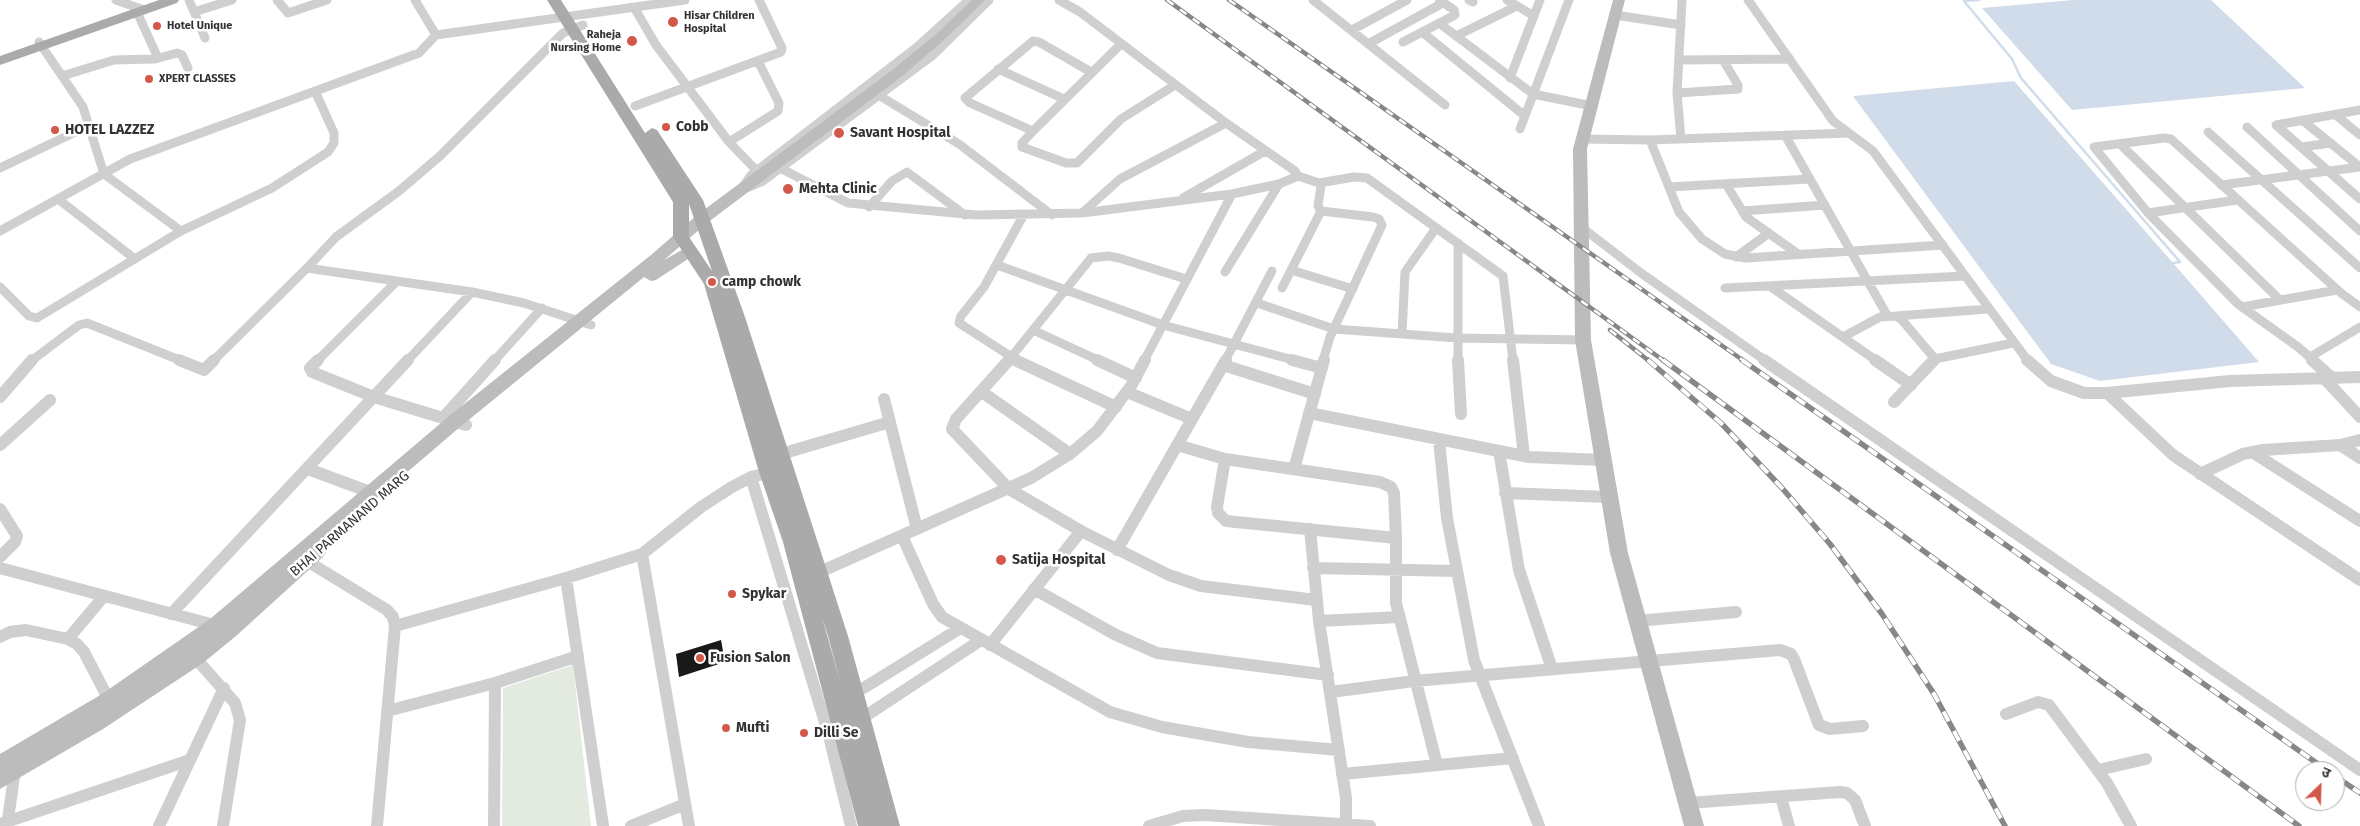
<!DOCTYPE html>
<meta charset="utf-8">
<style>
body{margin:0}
#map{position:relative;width:2360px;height:826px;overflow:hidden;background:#fff;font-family:"Fira Sans","Noto Sans Devanagari",sans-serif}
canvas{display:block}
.north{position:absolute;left:2295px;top:761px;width:50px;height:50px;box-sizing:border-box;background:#fff;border:1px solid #adadad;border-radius:50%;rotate:24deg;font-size:14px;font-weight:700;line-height:20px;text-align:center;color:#323232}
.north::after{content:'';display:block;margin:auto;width:18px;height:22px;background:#d45849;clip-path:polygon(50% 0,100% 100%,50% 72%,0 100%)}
</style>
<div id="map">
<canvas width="2360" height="826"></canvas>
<div class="north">उ</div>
</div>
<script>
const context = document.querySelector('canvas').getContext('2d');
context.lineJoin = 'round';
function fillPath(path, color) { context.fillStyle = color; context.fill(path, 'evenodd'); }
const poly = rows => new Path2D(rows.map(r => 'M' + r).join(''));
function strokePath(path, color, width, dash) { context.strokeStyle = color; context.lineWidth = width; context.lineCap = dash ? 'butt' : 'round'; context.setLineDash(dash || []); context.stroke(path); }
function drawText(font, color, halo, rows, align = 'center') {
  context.font = font + ' "Fira Sans",sans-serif'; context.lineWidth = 5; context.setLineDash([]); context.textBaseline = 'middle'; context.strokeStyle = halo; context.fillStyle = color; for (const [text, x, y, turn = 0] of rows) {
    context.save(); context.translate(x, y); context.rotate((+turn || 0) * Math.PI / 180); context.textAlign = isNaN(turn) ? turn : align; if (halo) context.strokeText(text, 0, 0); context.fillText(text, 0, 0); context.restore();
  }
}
fillPath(poly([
 [573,665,591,826,502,826,503,688]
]), '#e3eadf');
fillPath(poly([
 [2073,0,2211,0,2305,88,2072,110,1982,8],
 [2014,81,2173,263,2259,362,2100,381,2051,364,1853,96]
]), '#d1dcea');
strokePath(poly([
 [1979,0,1964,1,2012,59,2021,78,2180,262,2173,263]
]), '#d1dcea', 2.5);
fillPath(poly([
 [721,640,725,662,679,677,676,654]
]), '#191919');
strokePath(poly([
 [116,0,144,10],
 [189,0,205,38],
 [277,0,288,13,327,0],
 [1313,0,1445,105],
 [1469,0,1473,2],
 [1507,0,1534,16],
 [1748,0,1833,121,1873,151,2028,361],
 [635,9,656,45,729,142,756,170],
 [137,12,158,58],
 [194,12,232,0],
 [1615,15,1681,25],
 [1439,23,1533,94,1592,106],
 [583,25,563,33,440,156,399,191,336,237,307,268,472,292,524,303,591,325],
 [1352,30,1407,0],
 [1422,32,1525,116],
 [436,35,685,0],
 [1456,36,1517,6],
 [39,42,83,107,104,174,181,231],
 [1403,42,1455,15,1454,10,1440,0],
 [1121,44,1033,131,1022,143,1022,147,1066,163,1077,163,1121,119,1175,85],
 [1368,44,1439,5,1440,0],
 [1679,60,1790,59],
 [998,69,1064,99],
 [62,76,114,60,155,59,177,53,182,55,188,68],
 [1510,78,1540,0],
 [1677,93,1738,89,1738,85,1723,60],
 [880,96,959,144,1052,215],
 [635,106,781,52,782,48,759,0],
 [2360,110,2276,125,2360,199],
 [2337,116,2360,135],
 [2302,120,2360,167],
 [2247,127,2360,231],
 [1520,129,1569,0],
 [1033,131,970,103,965,98,1033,41,1039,42,1091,72],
 [2208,132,2360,268],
 [1785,135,1887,315],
 [1582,139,1650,140,1849,133],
 [1681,139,1677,93,1682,0],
 [1650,140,1679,212,1702,239,1725,254,1746,258,1943,245],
 [729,142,778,111,779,103,758,61],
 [2120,144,2280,300],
 [2301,147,2331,143],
 [0,168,88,126],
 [780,168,848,203,976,215,1082,213,1232,194,1279,184,1298,176,1295,171,1226,123,1080,12,1059,0],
 [1298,176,1319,183,1321,186,1318,206,1321,211,1373,217,1379,219,1382,225,1330,337,1323,361],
 [1319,183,1354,177,1367,178,1503,276,1513,361],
 [1726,184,1746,217,1798,254],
 [2221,185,2360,167],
 [749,187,763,181,932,56,989,0],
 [1669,187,1810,179],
 [742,188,751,175,917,47,969,0],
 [1183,198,1265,151],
 [58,199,135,259],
 [869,207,892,181,907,172,965,215],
 [1742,211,1825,205],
 [1082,213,1120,179,1226,123],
 [2148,213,2237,200],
 [1580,226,1641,273,1766,361],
 [0,231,130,159,419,53,436,35,415,0],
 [1458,243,1458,361],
 [1736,257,1769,233],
 [997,265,1163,325,1297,361],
 [1291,270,1353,289],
 [1225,272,1279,184],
 [0,287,29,316,37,318,181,231,272,188,328,152,334,143,334,133,315,91],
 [1771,287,1877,361],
 [1282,288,1321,211],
 [1725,288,1965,276],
 [1257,303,1334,329,1457,338,1583,340],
 [2242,307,2337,290],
 [1896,316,1988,309],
 [1033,330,1100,361],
 [1402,334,1405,272,1436,228],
 [1843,337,1880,317,1896,316,1902,320,1935,359],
 [2310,357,2360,327],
 [31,361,79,325,87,323,182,361],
 [213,361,307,268],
 [317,361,397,281],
 [407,361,472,292],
 [494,361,542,308],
 [1008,361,1091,258,1108,256,1119,258,1186,279],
 [1018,361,959,323,961,316,984,287,1023,216],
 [1144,361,1232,194],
 [1225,361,1272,271],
 [1933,361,1935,359,2013,343],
 [2314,361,2298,347,2238,304,2148,213,2094,147,2164,138,2171,139,2341,293,2360,307]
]), '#cfcfcf', 9);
strokePath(poly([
 [179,360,204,370,214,360],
 [318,360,310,368,312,372,374,397,466,425],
 [1009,360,956,419,952,429,1009,489,1081,531,1169,575,1201,586,1316,600],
 [1015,360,1116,407],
 [1097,360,1136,378],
 [1292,360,1322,368],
 [1458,360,1461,414],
 [1513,360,1524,456],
 [1764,360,2360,770],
 [1875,360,1911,385],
 [2027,360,2051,381,2084,393,2107,393,2230,381,2360,377],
 [2312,360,2332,378],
 [1223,365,1315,394],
 [2324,378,2360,417],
 [982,392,1070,454],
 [1127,392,1192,419],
 [2107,393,2173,455,2360,580],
 [0,397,32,360],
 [884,399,917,529],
 [1894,402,1934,360],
 [1309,413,1529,457,1602,460],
 [443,418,495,360],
 [1439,441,1447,518,1474,660,1539,826],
 [0,445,50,400],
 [1177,445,1225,459,1380,482,1391,487,1394,493,1396,538,1396,603,1437,765],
 [2340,445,2360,458],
 [1499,451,1519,570,1552,669],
 [2252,452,2360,521],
 [781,454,890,422],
 [1225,459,1217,507,1218,513,1226,521,1396,538],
 [308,469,370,492],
 [1294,469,1324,360],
 [2200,474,2243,454,2263,450,2340,445,2360,440],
 [751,477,829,736,851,826],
 [1505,493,1608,497],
 [0,509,17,536,15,542,0,557],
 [1310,529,1319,621,1346,798,1346,826],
 [902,536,933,604,942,617,1110,712,1162,727,1248,742,1339,750],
 [1117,550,1226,360],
 [642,554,689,826],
 [307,561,387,610,393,617,395,626,377,826],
 [0,568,218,626],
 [1313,568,1457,571],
 [813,575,1031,478,1070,454,1097,431,1131,386,1145,360],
 [566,578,603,826],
 [1034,589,1116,635,1157,653,1328,675],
 [171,614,408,360],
 [1319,621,1399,617],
 [1637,621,1736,612],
 [395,626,566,578,642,554,701,507,732,487,751,477,775,471],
 [0,637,10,632,26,630,68,639,77,644,84,652,109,700],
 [68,639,104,596],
 [990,645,1081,531],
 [192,654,235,703,240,720,223,826],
 [1331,692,1414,681,1780,650,1791,654,1794,659,1819,725,1830,729,1863,726],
 [854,694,959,629],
 [387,711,495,683,578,656],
 [2006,714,2038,702,2049,705,2107,783,2131,826],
 [861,719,981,640],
 [2098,770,2146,759],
 [1342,774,1513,758],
 [1781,797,1789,826],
 [1688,803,1840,792,1847,793,1855,800,1865,826],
 [0,824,190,760],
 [7,826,15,770],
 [159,826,224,688],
 [494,826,495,683],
 [631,826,685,804],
 [1149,826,1183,816,1205,815,1370,826]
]), '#cfcfcf', 12);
fillPath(poly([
 [972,0,985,0,943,41,901,77,707,223,664,260,689,246,694,247,696,251,694,255,656,280,651,281,644,277,460,427,322,545,327,551,324,556,236,636,203,663,103,729,0,789,0,754,102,694,210,619,448,417,651,255,697,215,891,71,935,35,972,0],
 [1613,0,1625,0,1587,149,1591,340,1628,553,1704,826,1684,826,1610,553,1575,340,1573,149,1613,0]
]), '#bcbcbc');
fillPath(poly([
 [159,0,179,0,177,3,0,65,0,56,159,0],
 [547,0,561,0,645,133,652,128,657,130,703,200,745,317,848,636,900,826,858,826,783,542,759,472,704,284,673,237,673,202,547,0],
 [689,204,712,271,689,237,689,204],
 [822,617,828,636,841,685,822,617]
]), '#aaa');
const railFar1 = poly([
 [1167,0,1664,361],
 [1229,0,1744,361],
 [1610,330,1649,361]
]);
const rail = poly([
 [1648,360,1721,423,1782,488,1830,544,1882,614,1934,694,2005,826],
 [1663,360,2299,826],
 [1742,360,2328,771],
 [2335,776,2360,793]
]);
strokePath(railFar1, '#878787', 4.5);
strokePath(rail, '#878787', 5.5);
strokePath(railFar1, '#fff', 2.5, [8]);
strokePath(rail, '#fff', 4, [11]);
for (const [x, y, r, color] of [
 [673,22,6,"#d45849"],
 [157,26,5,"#d45849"],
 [632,41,6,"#d45849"],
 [149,79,5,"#d45849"],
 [666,127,5,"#d45849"],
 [55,130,5,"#d45849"],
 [839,133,6,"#d45849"],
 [788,189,6,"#d45849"],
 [712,282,5,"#d45849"],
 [1001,560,6,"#d45849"],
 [732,594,5,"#d45849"],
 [700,658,5,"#d45849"],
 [726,728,5,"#d45849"],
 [804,733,5,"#d45849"]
]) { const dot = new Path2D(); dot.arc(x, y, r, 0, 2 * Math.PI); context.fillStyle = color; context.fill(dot); strokePath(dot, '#fff', 2); }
drawText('bold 11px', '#323232', '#fff', [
 ["Hisar Children",684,16],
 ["Hospital",684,29],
 ["Hotel Unique",167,26],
 ["Raheja",621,35,"right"],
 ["Nursing Home",621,48,"right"],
 ["XPERT CLASSES",159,79]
], 'left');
drawText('bold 14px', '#323232', '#fff', [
 ["Cobb",676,127],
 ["HOTEL LAZZEZ",65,130],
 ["Savant Hospital",850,133],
 ["Mehta Clinic",799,189],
 ["camp chowk",722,282],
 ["Satija Hospital",1012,560],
 ["Spykar",742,594],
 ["Fusion Salon",710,658],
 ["Mufti",736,728],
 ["Dilli Se",814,733]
], 'left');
drawText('14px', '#323232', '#fff', [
 ["BHAI PARMANAND MARG",350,524,-41]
]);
</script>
